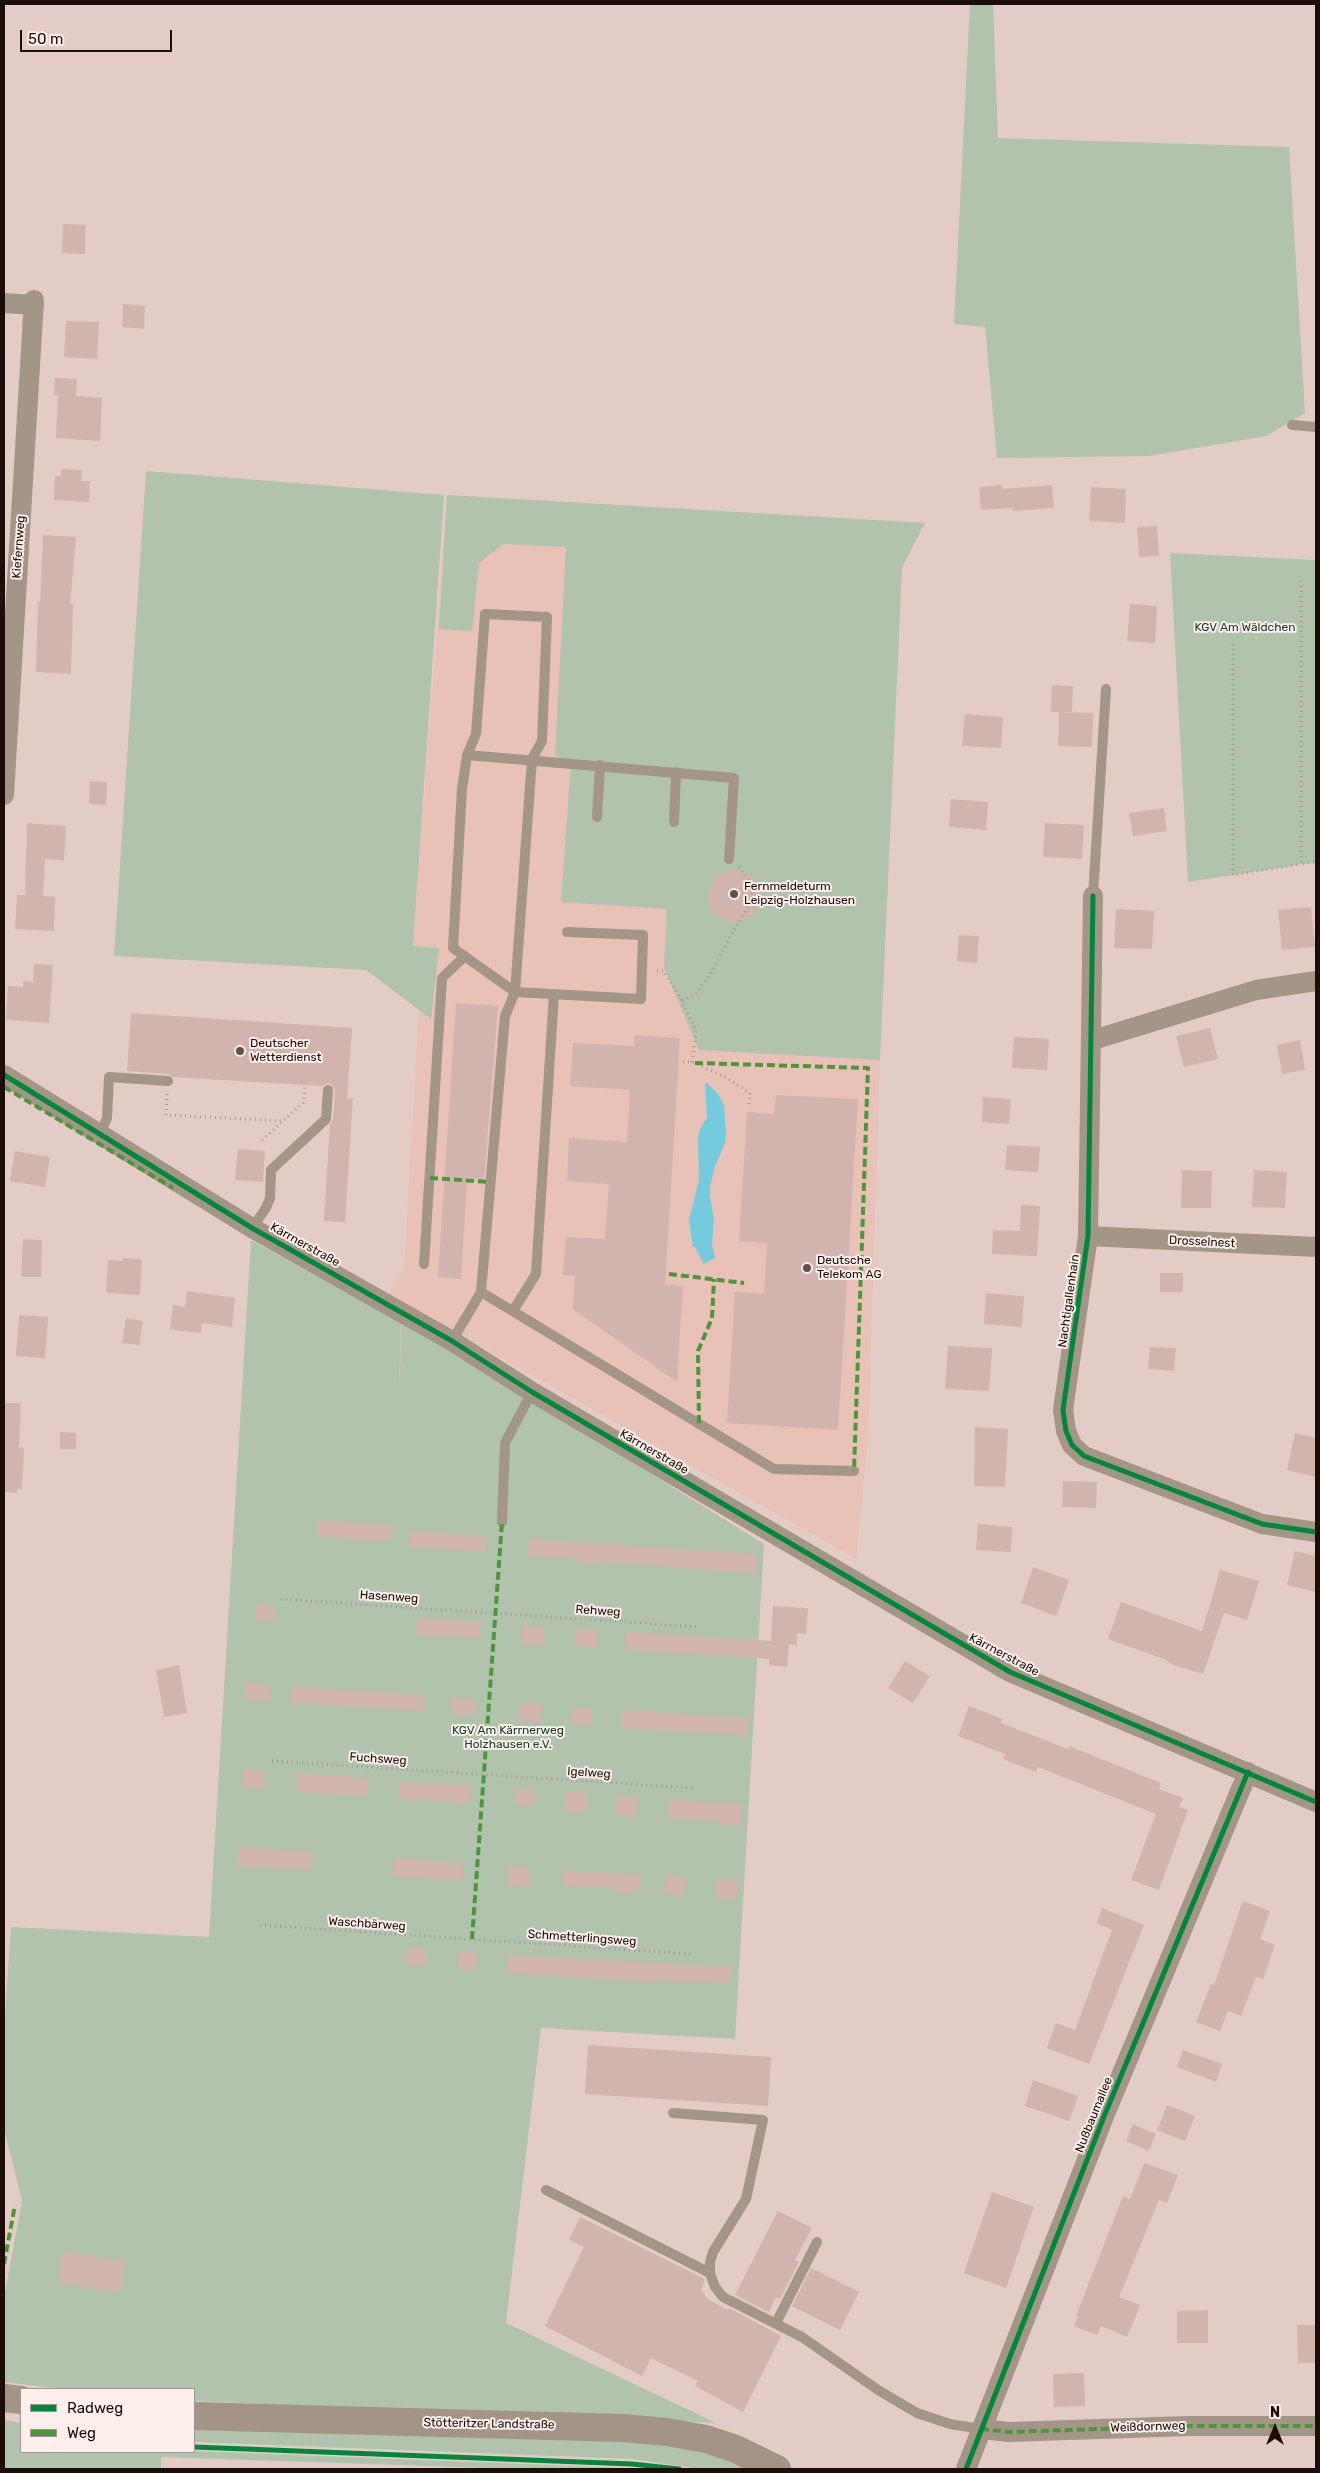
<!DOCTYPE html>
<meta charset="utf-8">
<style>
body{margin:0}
#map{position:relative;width:1320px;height:2473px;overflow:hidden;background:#e4ccc6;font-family:Rubik,sans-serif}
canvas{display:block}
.frame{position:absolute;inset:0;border:5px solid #1c0d09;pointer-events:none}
.legend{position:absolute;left:20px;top:2388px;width:175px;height:65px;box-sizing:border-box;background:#fceeea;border:1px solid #a29490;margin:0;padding:6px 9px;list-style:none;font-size:15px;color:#1c0d09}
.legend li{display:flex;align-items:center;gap:10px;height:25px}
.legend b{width:25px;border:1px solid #a29490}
.north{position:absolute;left:1250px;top:2403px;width:50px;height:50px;-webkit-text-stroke:4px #fceeea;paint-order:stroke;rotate:0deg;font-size:14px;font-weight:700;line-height:20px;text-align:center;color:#1c0d09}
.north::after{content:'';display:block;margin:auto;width:18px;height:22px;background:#1c0d09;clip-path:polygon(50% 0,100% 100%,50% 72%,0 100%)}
.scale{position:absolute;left:20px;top:30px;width:152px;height:22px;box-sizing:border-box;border:2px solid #1c0d09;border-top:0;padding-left:6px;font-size:15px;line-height:18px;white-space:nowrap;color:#1c0d09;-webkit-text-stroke:4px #fceeea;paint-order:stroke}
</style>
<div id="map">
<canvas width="1320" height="2473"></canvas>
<div class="frame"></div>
<ul class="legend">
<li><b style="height:6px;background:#00873e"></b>Radweg</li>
<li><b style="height:6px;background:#4c973b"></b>Weg</li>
</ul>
<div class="north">N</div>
<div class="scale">50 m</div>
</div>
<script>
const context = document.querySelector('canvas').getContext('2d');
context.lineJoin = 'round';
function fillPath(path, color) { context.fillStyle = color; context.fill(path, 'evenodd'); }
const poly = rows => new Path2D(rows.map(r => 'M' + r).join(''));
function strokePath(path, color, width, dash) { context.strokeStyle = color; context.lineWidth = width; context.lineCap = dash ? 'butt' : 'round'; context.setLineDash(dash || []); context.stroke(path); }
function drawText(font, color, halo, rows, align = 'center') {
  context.font = font + ' Rubik,sans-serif'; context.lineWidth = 4; context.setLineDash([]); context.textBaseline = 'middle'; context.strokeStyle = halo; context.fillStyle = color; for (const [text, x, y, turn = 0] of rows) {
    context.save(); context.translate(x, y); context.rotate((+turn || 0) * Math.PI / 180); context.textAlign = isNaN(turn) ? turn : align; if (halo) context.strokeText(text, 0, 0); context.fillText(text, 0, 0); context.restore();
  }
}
fillPath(poly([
 [447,495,925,523,902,567,880,1060,868,1442,856,1559,389,1294,404,1268,419,1011,413,946]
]), '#e8c1b7');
fillPath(poly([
 [970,4,993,4,998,138,1289,147,1305,413,1266,436,1149,456,997,458,985,327,954,324],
 [146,471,444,495,413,946,439,948,431,1019,366,970,114,956],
 [447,495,925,523,902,567,880,1060,699,1050,664,967,667,909,561,902,571,763,555,755,566,547,503,544,479,563,472,631,439,629],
 [1170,553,1316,560,1316,862,1188,882],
 [251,1240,401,1322,399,1394,402,1319,764,1544,735,2039,541,2028,506,2323,716,2423,194,2401,194,2389,61,2389,4,2382,4,2298,22,2201,4,2128,4,2032,11,1927,209,1937],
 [4,2420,21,2423,21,2452,194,2451,651,2469,515,2469,161,2457,161,2469,4,2469],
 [194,2425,666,2441,757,2469,700,2469,633,2459,194,2442]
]), '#b1c2ad');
fillPath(poly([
 [707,1083,717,1093,724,1105,726,1133,725,1143,715,1166,710,1186,710,1196,714,1219,712,1245,715,1258,704,1264,695,1247,693,1247,689,1220,699,1180,698,1138,700,1129,707,1118,705,1084]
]), '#73cbdd');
fillPath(poly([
 [63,224,86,225,85,254,62,253],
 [123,304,145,306,144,329,122,327],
 [66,321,99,322,97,359,64,357],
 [55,378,77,379,76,396,102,398,100,441,56,438,58,395,54,395],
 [61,469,82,470,81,481,90,481,89,502,54,500,55,476,61,476],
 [1002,485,1002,489,1052,485,1054,508,1013,511,1013,508,981,510,979,487],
 [1091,487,1126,489,1125,523,1089,521],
 [1157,526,1159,556,1139,557,1137,527],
 [43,535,76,537,70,604,73,604,71,674,36,672,38,602,40,602],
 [1130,604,1157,606,1155,643,1127,641],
 [1052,685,1073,686,1072,712,1051,712],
 [1059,712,1093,713,1092,747,1058,746],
 [965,714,1003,717,1001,748,962,746],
 [90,781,107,782,106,805,89,804],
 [951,799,988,802,986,830,949,827],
 [1164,808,1167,831,1133,836,1129,813],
 [27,823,66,826,64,860,45,859,43,896,55,897,54,931,15,929,17,895,25,895],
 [1045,823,1084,825,1082,859,1043,857],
 '708 896a26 26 0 1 1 52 0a26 26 0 1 1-52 0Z',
 [1311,907,1315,947,1282,950,1278,910],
 [1116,909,1154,911,1152,949,1114,948],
 [959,935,979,936,977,963,957,961],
 [34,964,53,965,49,1023,6,1020,8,986,23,987,23,981,33,982],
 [456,1003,498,1006,484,1179,467,1178,461,1279,438,1277],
 [131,1013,352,1028,347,1098,353,1098,345,1222,324,1221,330,1125,333,1119,335,1090,332,1085,328,1083,322,1086,173,1077,168,1074,127,1071],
 [1210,1028,1218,1059,1184,1067,1176,1036],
 [634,1035,680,1038,665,1285,683,1286,677,1382,573,1309,575,1276,563,1275,566,1237,605,1239,609,1184,567,1181,569,1138,627,1142,630,1090,570,1086,573,1043,634,1046],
 [1014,1037,1049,1039,1047,1070,1012,1068],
 [1300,1040,1305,1070,1282,1074,1277,1045],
 [776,1095,858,1099,838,1430,727,1423,735,1292,764,1294,767,1243,739,1241,747,1112,774,1114],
 [983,1097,1011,1099,1009,1124,982,1122],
 [1007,1145,1040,1147,1038,1172,1005,1170],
 [238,1149,265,1151,263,1182,235,1180],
 [15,1151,50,1157,45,1187,10,1181],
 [1182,1170,1212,1171,1211,1208,1181,1208],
 [1254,1170,1287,1172,1285,1208,1252,1207],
 [1021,1205,1040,1206,1037,1256,992,1254,993,1230,1020,1231],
 [23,1239,42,1240,41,1277,21,1277],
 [123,1258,142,1259,140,1295,106,1293,108,1260,123,1261],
 [1160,1273,1183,1273,1183,1292,1160,1292],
 [187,1291,235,1298,232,1327,202,1323,201,1333,170,1330,173,1305,185,1307],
 [986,1293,1024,1296,1022,1327,984,1324],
 [19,1315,48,1317,45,1358,16,1356],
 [126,1318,143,1321,139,1345,122,1343],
 [948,1346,992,1348,989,1391,945,1389],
 [1150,1347,1176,1348,1174,1371,1148,1369],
 [4,1403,21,1403,19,1447,24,1448,22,1489,17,1489,17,1493,4,1492],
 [975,1427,1008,1429,1005,1487,974,1486],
 [60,1432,76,1433,76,1449,60,1449],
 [1295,1433,1316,1438,1316,1477,1287,1470],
 [1063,1481,1097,1482,1096,1508,1062,1507],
 [317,1520,393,1525,392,1540,384,1540,384,1542,317,1536],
 [978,1524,1012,1527,1011,1552,976,1550],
 [410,1531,487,1536,486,1552,409,1547],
 [529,1539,758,1554,757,1573,602,1562,602,1564,579,1563,579,1559,528,1556],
 [1295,1551,1316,1556,1316,1592,1287,1585],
 [1033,1567,1069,1580,1056,1616,1021,1603],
 [1220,1570,1259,1581,1247,1620,1224,1613,1203,1674,1173,1665,1164,1659,1108,1639,1121,1602,1202,1631],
 [256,1605,275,1606,274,1621,256,1620],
 [773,1606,808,1608,806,1634,797,1633,797,1645,789,1644,787,1667,769,1665,769,1659,625,1650,626,1632,771,1641],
 [417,1618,481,1622,480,1638,416,1635],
 [522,1625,545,1627,544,1645,521,1644],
 [576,1629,597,1630,596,1648,575,1647],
 [905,1661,930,1676,913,1703,888,1688],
 [179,1665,187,1713,164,1717,156,1670],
 [246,1683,270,1685,270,1701,245,1699],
 [293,1687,425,1695,424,1711,292,1703],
 [452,1698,476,1699,475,1715,451,1714],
 [520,1703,541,1704,540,1723,518,1721],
 [969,1706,1002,1719,1001,1723,1068,1749,1069,1746,1161,1783,1159,1789,1183,1798,1179,1807,1188,1810,1159,1890,1131,1880,1156,1814,1038,1767,1036,1772,1003,1759,1005,1754,958,1736],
 [573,1707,592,1708,591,1725,572,1724],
 [622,1710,748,1718,747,1735,622,1728],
 [244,1768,265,1770,264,1789,243,1788],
 [297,1773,368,1778,367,1796,296,1792],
 [399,1782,471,1785,470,1803,398,1799],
 [516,1789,536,1790,534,1806,515,1805],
 [566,1792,587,1793,586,1813,565,1811],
 [617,1795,638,1797,636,1817,616,1815],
 [669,1800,742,1804,741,1825,720,1824,720,1821,668,1818],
 [238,1847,312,1852,311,1870,237,1866],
 [394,1858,463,1863,462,1881,393,1876],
 [508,1866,530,1867,529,1887,507,1885],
 [564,1870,642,1875,641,1890,633,1889,632,1894,613,1892,613,1888,563,1886],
 [666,1876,686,1878,684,1895,665,1894],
 [716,1880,738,1881,737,1900,715,1899],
 [1243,1901,1270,1911,1260,1939,1275,1945,1263,1979,1256,1977,1241,2016,1228,2011,1220,2031,1196,2022,1211,1984,1214,1985],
 [1102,1908,1144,1925,1089,2064,1047,2048,1056,2023,1075,2030,1112,1930,1097,1923],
 [407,1948,426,1949,426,1967,406,1965],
 [459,1952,477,1953,476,1970,457,1969],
 [508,1955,731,1967,730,1983,630,1981,507,1973],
 [588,2045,771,2057,768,2106,585,2094],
 [1183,2050,1222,2064,1216,2082,1177,2067],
 [1033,2080,1078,2096,1069,2121,1025,2106],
 [1167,2105,1195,2116,1185,2141,1157,2130],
 [1133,2124,1156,2134,1149,2151,1126,2141],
 [1144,2163,1178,2175,1167,2203,1159,2200,1119,2297,1140,2305,1127,2337,1101,2326,1097,2335,1074,2326,1078,2317,1076,2316,1123,2196,1130,2199],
 [992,2192,1034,2207,1006,2288,964,2273],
 [778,2211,812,2228,795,2260,799,2262,780,2299,776,2297,769,2312,735,2295],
 [580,2217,705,2279,701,2290,709,2300,728,2310,729,2308,781,2336,743,2412,695,2386,698,2381,651,2358,642,2376,545,2326,584,2247,569,2240],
 [63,2252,125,2261,121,2292,59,2284],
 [811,2268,859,2292,840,2330,792,2306],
 [1208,2310,1208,2343,1177,2343,1177,2311],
 [1297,2325,1316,2325,1316,2363,1298,2363],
 [1084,2373,1085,2406,1054,2407,1053,2374]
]), '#d1b4ae');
strokePath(poly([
 [1301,581,1301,864,1316,862],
 [1233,644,1233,875,1301,864],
 [657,971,664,971,682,1001],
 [683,1062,692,1062,727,1078,750,1093,749,1106],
 [692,1062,696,1031,682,1001,696,993,712,972,731,935,751,902,751,883,739,867],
 [167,1094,166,1115,282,1121],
 [262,1140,304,1102,305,1085],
 [281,1599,700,1627],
 [272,1761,694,1788],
 [260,1925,691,1954]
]), '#a5988e', 3, [1, 4]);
strokePath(poly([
 [1292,425,1316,427],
 [467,755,734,778,729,859],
 [597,817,600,765],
 [674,822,676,772],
 [1093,896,1106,689],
 [100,1134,107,1118,109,1077,168,1081],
 [252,1228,266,1208,270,1198,271,1170,326,1119,328,1090],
 [424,1264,442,978,465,956],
 [481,1292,774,1469,854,1471],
 [513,1311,536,1274,554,994],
 [452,1341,481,1292,505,1016,515,992,532,759,542,741,547,617,485,614,476,734,467,755,462,789,453,948,515,992,641,999,643,935,567,932],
 [502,1522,505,1443,532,1392],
 [673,2113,763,2120,746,2199,713,2252,710,2262,710,2273,715,2287,723,2297,802,2337,878,2390,917,2413,950,2424,981,2429],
 [546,2190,710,2273],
 [776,2323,817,2242]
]), '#a39686', 10);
strokePath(poly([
 [4,303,34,305],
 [4,795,34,300],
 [1093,896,1088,1236,1063,1410,1066,1431,1072,1445,1084,1456,1262,1524,1316,1532],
 [1093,1040,1256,990,1316,981],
 [4,1075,252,1228,452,1341,532,1392,1010,1672,1316,1802],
 [1088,1236,1316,1247],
 [981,2429,1009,2432,1189,2426,1316,2426],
 [966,2469,1105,2114,1248,1772]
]), '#a39686', 20);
strokePath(poly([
 [4,2398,21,2400],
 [194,2416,622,2428,667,2432,706,2439,736,2449,777,2469]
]), '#a39485', 28);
strokePath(poly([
 [695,1063,868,1068,854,1471],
 [4,1087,173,1188],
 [430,1178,490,1182],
 [669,1274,744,1283],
 [699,1423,698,1351,712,1318,714,1279],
 [472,1939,502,1522],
 [4,2264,15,2205],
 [981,2429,1009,2432,1189,2426,1316,2426]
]), '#4c973b', 4, [8, 4]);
strokePath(poly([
 [1093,896,1088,1236,1063,1410,1066,1431,1072,1445,1084,1456,1262,1524,1316,1532],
 [4,1075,252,1228,452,1341,532,1392,1010,1672,1316,1802],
 [194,2447,632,2464,679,2469],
 [966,2469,1105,2114,1248,1772]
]), '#00873e', 5);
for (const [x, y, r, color] of [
 [734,894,5,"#62504b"],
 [240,1051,5,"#62504b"],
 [807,1268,5,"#62504b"]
]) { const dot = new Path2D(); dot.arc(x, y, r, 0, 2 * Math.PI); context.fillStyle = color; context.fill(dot); strokePath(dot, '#fceeea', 2); }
drawText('12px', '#1c0d09', '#fceeea', [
 ["Kiefernweg",19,547,-86],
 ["Drosselnest",1202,1242,3],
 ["Kärrnerstraße",305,1245,29],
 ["Nachtigallenhain",1069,1301,-82],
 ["Kärrnerstraße",654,1452,30],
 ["Hasenweg",389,1597,4],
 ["Rehweg",598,1611,4],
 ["Kärrnerstraße",1004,1655,28],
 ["Fuchsweg",378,1759,4],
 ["Igelweg",589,1773,4],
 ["Waschbärweg",367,1924,4],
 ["Schmetterlingsweg",582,1938,4],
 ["Nußbaumallee",1094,2115,-68],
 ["Stötteritzer Landstraße",489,2424,1],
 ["Weißdornweg",1148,2427,-2]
]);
drawText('12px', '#1a412a', '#fceeea', [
 ["KGV Am Wäldchen",1245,628],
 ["KGV Am Kärrnerweg",508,1731],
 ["Holzhausen e.V.",508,1745]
]);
drawText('12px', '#1c0d09', '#fceeea', [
 ["Fernmeldeturm",744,887],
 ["Leipzig-Holzhausen",744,901],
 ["Deutscher",250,1044],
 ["Wetterdienst",250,1058],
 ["Deutsche",817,1261],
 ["Telekom AG",817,1275]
], 'left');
</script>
